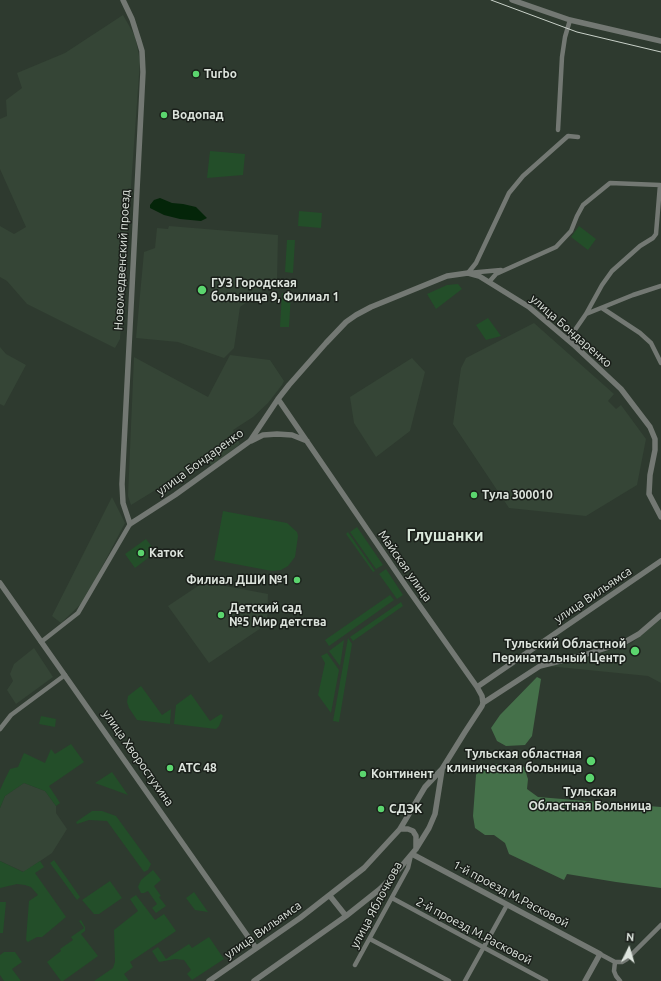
<!DOCTYPE html>
<meta charset="utf-8">
<style>
body{margin:0}
#map{position:relative;width:661px;height:981px;overflow:hidden;background:#2e3a2f;font-family:Ubuntu,sans-serif}
canvas{display:block}
.north{position:absolute;left:609px;top:929px;width:40px;height:40px;-webkit-text-stroke:3px #1a1f1a;paint-order:stroke;rotate:5deg;font-size:11px;font-weight:700;line-height:16px;text-align:center;color:#dde4dd}
.north::after{content:'';display:block;margin:auto;width:14px;height:18px;background:#dde4dd;clip-path:polygon(50% 0,100% 100%,50% 72%,0 100%)}
</style>
<div id="map">
<canvas width="661" height="981"></canvas>
<div class="north">N</div>
</div>
<script>
const context = document.querySelector('canvas').getContext('2d');
context.lineJoin = 'round';
function fillPath(path, color) { context.fillStyle = color; context.fill(path, 'evenodd'); }
const poly = rows => new Path2D(rows.map(r => 'M' + r).join(''));
function strokePath(path, color, width, dash) { context.strokeStyle = color; context.lineWidth = width; context.lineCap = dash ? 'butt' : 'round'; context.setLineDash(dash || []); context.stroke(path); }
function drawText(font, color, halo, rows, align = 'center') {
  context.font = font + ' Ubuntu,sans-serif'; context.lineWidth = 3; context.setLineDash([]); context.textBaseline = 'middle'; context.strokeStyle = halo; context.fillStyle = color; for (const [text, x, y, turn = 0] of rows) {
    context.save(); context.translate(x, y); context.rotate((+turn || 0) * Math.PI / 180); context.textAlign = isNaN(turn) ? turn : align; if (halo) context.strokeText(text, 0, 0); context.fillText(text, 0, 0); context.restore();
  }
}
fillPath(poly([
 [123,15,135,36,140,61,120,339,115,348,27,304,7,281,0,277,0,226,14,234,26,227,0,169,0,119,7,116,6,100,22,88,17,73,65,53],
 [169,226,278,235,277,281,240,307,234,348,224,358,178,342,136,338,144,252,155,248,157,228,168,229],
 [534,323,614,394,608,401,616,409,621,405,646,439,637,485,586,516,509,508,453,424,461,368,466,358],
 [0,347,6,354,26,365,4,406,0,404],
 [230,355,270,360,284,381,282,385,268,403,253,417,233,430,240,444,212,466,206,459,131,505,128,496,134,357,208,397],
 [412,358,425,372,410,431,376,457,354,423,350,397],
 [112,497,125,523,84,601,61,623,52,616],
 [204,582,268,594,267,624,209,663,168,606],
 [661,619,661,683,648,676,548,666,586,658,632,643],
 [34,648,53,677,16,704,7,690,13,681,10,674,14,664],
 [24,783,45,791,56,806,56,813,67,829,52,853,24,872,0,861,0,808,5,796]
]), '#354536');
fillPath(poly([
 [210,151,245,154,243,175,207,178],
 [299,211,322,213,321,228,298,226],
 [579,226,596,239,588,250,571,237],
 [287,240,295,240,293,273,285,272],
 [458,284,462,289,436,309,427,294,447,285],
 [282,293,291,294,289,327,280,327],
 [488,318,501,336,486,340,476,325],
 [223,511,287,523,297,532,298,536,295,557,288,566,281,570,272,571,214,560],
 [357,527,383,565,376,569,350,532],
 [348,532,375,571,373,572,346,534],
 [146,539,156,552,135,568,125,554],
 [386,569,403,595,397,599,379,574],
 [390,595,394,600,329,646,325,640],
 [401,602,403,606,353,641,350,637],
 [348,638,352,644,339,722,333,721],
 [344,640,340,666,329,651],
 [327,653,339,670,331,713,318,695,325,663,321,656],
 [141,686,162,715,171,709,170,724,137,720,129,708,127,702,128,696],
 [191,694,210,721,221,714,223,716,219,726,216,729,174,724,176,705],
 [41,716,56,719,55,727,39,724],
 [71,744,84,762,49,786,60,803,56,806,45,791,24,783,5,796,0,808,0,790,5,779,10,769,18,767,24,753,45,763,51,749,55,754],
 [112,772,128,795,95,783],
 [92,811,102,811,116,816,151,864,148,870,144,872,107,821,89,820,77,824,76,822],
 [54,860,80,897,77,900,50,863],
 [0,861,23,872,40,861,44,867,35,873,66,917,42,937,37,937,28,942,26,940,29,901,38,895,31,887,25,885,17,884,0,888],
 [153,870,161,880,154,886,161,896,159,897,166,906,156,913,152,908,157,904,148,891,144,893,141,893,138,887,141,880],
 [110,881,122,898,99,914,94,914,82,900],
 [194,892,208,912,195,910,186,898],
 [136,895,155,920,164,914,176,931,130,962,133,967,124,974,129,981,94,981,113,968,115,962,114,930,138,911,130,899],
 [0,902,6,902,3,933,0,933],
 [81,920,85,927,85,931,81,934,98,956,63,981,61,981,47,962,61,951,60,949,73,940,71,937,84,928,79,921],
 [209,937,224,959,192,980,187,974,191,970,184,960,175,959,159,962,152,951,158,947,166,959,189,944,192,948],
 [4,952,15,952,22,962,12,969,21,981,4,981,0,975,0,955]
]), '#234e29');
fillPath(poly([
 [537,677,541,679,532,736,525,745,506,746,497,741,491,728,500,715],
 [486,764,515,764,524,767,528,779,527,789,538,797,661,807,661,888,616,882,567,874,564,880,509,854,505,843,494,835,485,835,475,828,473,816,476,775,482,765]
]), '#45714a');
fillPath(poly([
 [160,198,172,203,183,204,196,207,207,218,201,221,180,219,164,215,150,208,150,205,154,200]
]), '#042509');
strokePath(poly([
 [558,130,562,57,565,37,570,20],
 [501,270,468,273,476,263,509,193,523,176,568,136,578,137],
 [489,282,496,274,556,247,571,231,577,216,583,205,610,183,660,185,656,234,653,238,640,246,612,271,602,285,586,314,568,340],
 [602,308,640,333,651,343,661,363],
 [586,314,633,295,661,286],
 [41,642,78,613,130,524],
 [0,729,11,715,65,675],
 [392,898,546,981],
 [370,939,449,981],
 [600,954,615,962,622,962,627,959,661,925],
 [615,962,614,971,616,976,620,981],
 [355,965,408,868,411,855],
 [465,981,507,905]
]), '#737873', 4.5);
strokePath(poly([
 [123,0,132,19,139,41,142,51,143,72,122,484,123,503,130,524,175,495,250,441,278,399,289,385,326,343,346,322,356,315,371,307,447,276,468,273,479,276,529,307,575,346,621,389,650,427,655,439,655,450,650,475,649,494,661,517],
 [512,0,570,20,661,41],
 [251,441,263,435,277,434,292,435,307,441],
 [0,583,256,948],
 [477,687,661,561],
 [483,703,540,666,584,655,625,642,639,634,661,615],
 [400,829,408,829,413,831,416,836,416,849],
 [412,854,600,954,585,981],
 [330,896,346,916],
 [209,981,300,918,364,868,400,829,425,787,442,769,465,732,482,706,483,703,482,696,477,687,410,592,278,399],
 [254,981,346,916,380,889,394,875,416,849,429,828,435,814,442,770]
]), '#737873', 5.5);
strokePath(poly([
 [491,0,577,32,661,52]
]), '#c9d1c9', 1);
for (const [x, y, r, color] of [
 [196,74,4,"#5bd56e"],
 [164,115,4,"#5bd56e"],
 [202,290,5,"#5bd56e"],
 [474,495,4,"#5bd56e"],
 [141,553,4,"#5bd56e"],
 [297,580,4,"#5bd56e"],
 [221,615,4,"#5bd56e"],
 [635,651,5,"#5bd56e"],
 [591,761,5,"#5bd56e"],
 [170,768,4,"#5bd56e"],
 [363,774,4,"#5bd56e"],
 [590,778,5,"#5bd56e"],
 [381,809,4,"#5bd56e"]
]) { const dot = new Path2D(); dot.arc(x, y, r, 0, 2 * Math.PI); context.fillStyle = color; context.fill(dot); strokePath(dot, '#1a1f1a', 1.5); }
drawText('bold 12px', '#dde4dd', '#1a1f1a', [
 ["Turbo",204,74],
 ["Водопад",172,115],
 ["ГУЗ Городская",211,283],
 ["больница 9, Филиал 1",211,297],
 ["Тула 300010",482,495],
 ["Каток",149,553],
 ["Филиал ДШИ №1",289,580,"right"],
 ["Детский сад",229,608],
 ["№5 Мир детства",229,622],
 ["Тульский Областной",626,644,"right"],
 ["Перинатальный Центр",626,658,"right"],
 ["Тульская областная",582,754,"right"],
 ["клиническая больница",582,768,"right"],
 ["АТС 48",178,768],
 ["Континент",371,774],
 ["Тульская",590,792,"center"],
 ["Областная Больница",590,806,"center"],
 ["СДЭК",389,809]
], 'left');
drawText('12px', '#dde4dd', '#1a1f1a', [
 ["Новомедвенский проезд",122,260,-87],
 ["улица Бондаренко",571,331,41],
 ["улица Бондаренко",200,462,-36],
 ["Майская улица",405,566,55],
 ["улица Вильямса",593,595,-34],
 ["улица Хворостухина",138,758,55],
 ["1-й проезд М.Расковой",511,894,28],
 ["улица Яблочкова",376,905,-62],
 ["улица Вильямса",263,930,-35],
 ["2-й проезд М.Расковой",474,931,28]
]);
drawText('bold 16px', '#dae8db', '#1a1f1a', [
 ["Глушанки",445,536]
]);
</script>
